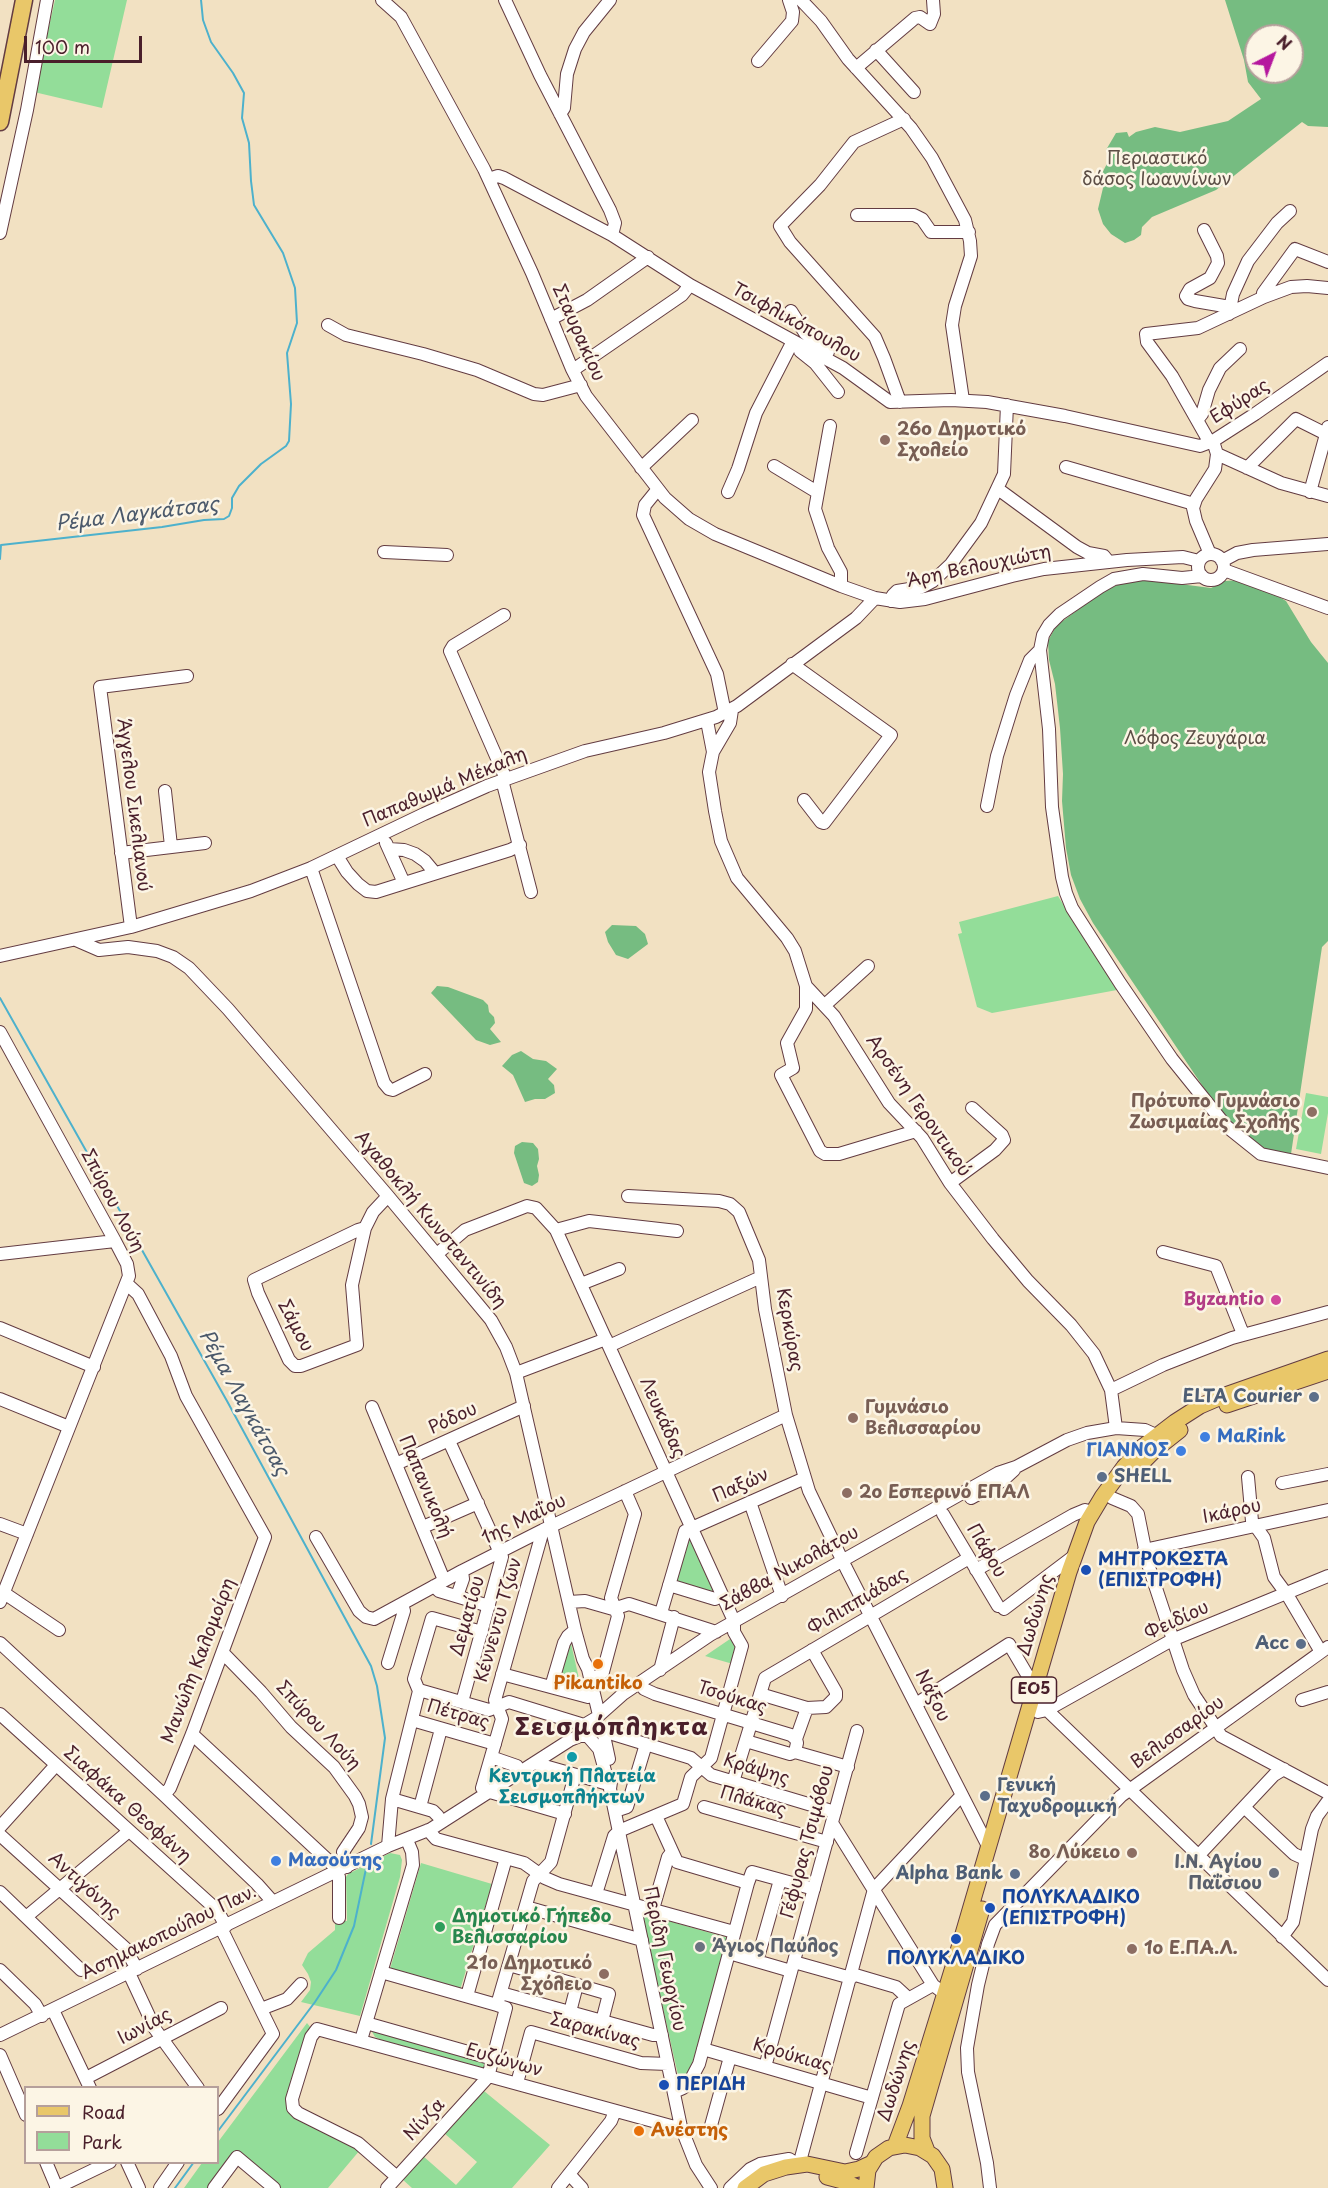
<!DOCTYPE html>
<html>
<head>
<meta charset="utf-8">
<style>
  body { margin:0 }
  #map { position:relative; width:1328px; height:2188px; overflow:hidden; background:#f2e1c2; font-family:"Playpen Sans",sans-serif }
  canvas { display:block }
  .legend { position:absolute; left:24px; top:2086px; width:195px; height:78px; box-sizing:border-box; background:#fcf5e5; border:2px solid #b59f9b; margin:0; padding:8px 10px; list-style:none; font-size:18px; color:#4a1f2b }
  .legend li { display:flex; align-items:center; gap:12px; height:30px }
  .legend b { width:30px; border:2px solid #b59f9b }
  .north { position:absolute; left:1244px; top:24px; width:60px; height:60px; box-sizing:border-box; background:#fcf5e5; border:2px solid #b59f9b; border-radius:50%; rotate:42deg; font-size:16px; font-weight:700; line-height:24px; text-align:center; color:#4a1f2b }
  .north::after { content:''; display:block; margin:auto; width:21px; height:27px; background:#b5179e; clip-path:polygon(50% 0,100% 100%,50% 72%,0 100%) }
  .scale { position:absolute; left:24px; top:36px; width:118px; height:27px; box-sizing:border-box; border:3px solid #4a1f2b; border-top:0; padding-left:8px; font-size:18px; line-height:21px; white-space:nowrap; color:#4a1f2b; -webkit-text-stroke:4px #fcf5e5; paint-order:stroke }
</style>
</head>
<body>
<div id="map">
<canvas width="1328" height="2188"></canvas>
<ul class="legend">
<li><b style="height:8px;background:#e9c769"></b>Road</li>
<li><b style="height:16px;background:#93dd99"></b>Park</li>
</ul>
<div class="north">N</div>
<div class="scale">100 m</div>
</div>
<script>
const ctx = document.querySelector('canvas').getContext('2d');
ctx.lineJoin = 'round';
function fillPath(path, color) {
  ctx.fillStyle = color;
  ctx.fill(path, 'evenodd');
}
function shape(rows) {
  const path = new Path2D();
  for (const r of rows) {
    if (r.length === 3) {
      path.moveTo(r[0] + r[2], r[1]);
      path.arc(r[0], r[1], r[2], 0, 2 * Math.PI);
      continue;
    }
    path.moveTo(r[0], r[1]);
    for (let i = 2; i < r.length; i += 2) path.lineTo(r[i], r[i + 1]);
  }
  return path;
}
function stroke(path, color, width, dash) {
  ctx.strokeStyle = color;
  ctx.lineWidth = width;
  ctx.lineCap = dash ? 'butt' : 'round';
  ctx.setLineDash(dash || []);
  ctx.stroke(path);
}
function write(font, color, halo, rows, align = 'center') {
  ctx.font = font + ' "Playpen Sans",sans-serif';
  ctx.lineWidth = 5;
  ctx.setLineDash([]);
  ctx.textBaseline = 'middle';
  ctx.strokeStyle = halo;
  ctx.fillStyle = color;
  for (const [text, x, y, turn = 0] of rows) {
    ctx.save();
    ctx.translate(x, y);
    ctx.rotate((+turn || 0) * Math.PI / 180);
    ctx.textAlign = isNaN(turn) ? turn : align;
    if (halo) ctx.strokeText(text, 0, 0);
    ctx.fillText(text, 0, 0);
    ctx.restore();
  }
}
fillPath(shape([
  [55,0,127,0,102,108,34,92],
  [1058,896,1117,990,992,1013,977,1007,958,934,962,933,959,922],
  [1306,1093,1328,1097,1328,1113,1321,1154,1296,1149],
  [690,1537,716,1592,712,1595,674,1584],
  [570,1639,582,1692,555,1682],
  [730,1639,737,1644,733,1664,705,1656],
  [390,1853,400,1855,402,1860,400,1877,360,2016,301,2002,310,1990,311,1982,308,1974,302,1965,308,1953,335,1930,335,1920,347,1921,346,1877,348,1874],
  [421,1863,492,1884,460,1990,390,1969],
  [648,1915,728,1938,690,2071,684,2079,678,2075,643,1920,644,1917],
  [307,2023,311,2028,288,2101,360,2150,328,2188,280,2188,236,2154,211,2188,184,2188,202,2163,218,2162,218,2142],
  [371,2030,487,2060,484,2072,397,2047,375,2037],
  [484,2091,550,2145,512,2188,412,2188,402,2179,423,2156,456,2185,477,2162,444,2133]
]), '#93dd99');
fillPath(shape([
  [1225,0,1328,0,1328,127,1308,126,1302,122,1216,190,1152,217,1142,227,1141,235,1134,240,1125,243,1111,234,1103,224,1098,209,1103,188,1100,177,1110,158,1106,150,1116,133,1127,132,1129,137,1136,132,1155,127,1180,132,1228,121,1261,99,1248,82,1244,60],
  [1256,36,1292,36,1292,72,1256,72],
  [1141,579,1211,588,1225,581,1239,580,1269,591,1286,601,1311,642,1328,663,1328,941,1322,947,1291,1154,1269,1150,1258,1145,1232,1124,1216,1106,1093,923,1080,899,1071,875,1066,848,1062,801,1063,774,1060,728,1055,684,1049,660,1048,641,1056,626,1099,594,1119,584],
  [612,925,636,926,645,934,648,944,628,959,616,955,608,942,605,932],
  [437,986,448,987,483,1000,488,1005,489,1012,494,1017,495,1023,490,1029,501,1042,490,1045,476,1040,431,993],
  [521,1051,533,1059,546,1061,557,1069,548,1079,554,1085,555,1093,545,1099,535,1099,525,1102,513,1075,502,1066,512,1055],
  [522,1142,533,1143,538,1149,539,1159,537,1166,539,1175,538,1182,532,1186,524,1183,514,1153,515,1146]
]), '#76bc81');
stroke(shape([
  [0,559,1,545,162,527,204,520,224,519,229,516,232,508,232,498,239,486,261,464,286,446,289,441,291,404,287,353,297,323,295,288,283,253,254,205,251,181,249,143,242,118,244,93,233,73,211,42,203,20,201,0],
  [0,998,227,1401,371,1666,377,1686,385,1738,371,1844],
  [218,2131,315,2002,336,1970,354,1926,367,1864],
  [175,2188,194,2162]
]), '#4db1cc', 2);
const minor = shape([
  [382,0,401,17,484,169,532,273,572,369,586,396,665,498,689,519,715,534,841,586,875,598,900,602,925,599,1012,576,1044,569,1127,560,1183,557,1199,561],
  [505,0,540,75,610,210,615,223,612,235],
  [801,0,821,21,848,59,911,128,932,158,965,220,970,241,971,256,955,306,952,325,963,400],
  [876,50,914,92],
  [758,61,792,21,793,12,789,0],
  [856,68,915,18,920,17,930,24,934,14,933,0],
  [560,114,564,108,567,74,575,49,584,32,610,0],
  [489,179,498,176,504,178,612,235,690,285,843,368,890,402,951,400,987,402,1065,416,1200,446,1213,441,1255,414,1328,363],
  [857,215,914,215,922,219,931,232,969,232],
  [1204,230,1217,256,1218,263,1210,278,1190,289,1186,296,1188,299,1195,301,1230,307],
  [0,233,27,110,47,0],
  [1264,297,1263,293,1295,249,1328,262],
  [791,311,805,333,828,352],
  [1229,314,1233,294,1248,261,1277,223,1290,211],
  [551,319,587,300,648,257],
  [328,325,346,335,423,354,477,370,534,394,543,395,581,385],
  [800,351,815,363,838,392],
  [573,370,682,295,690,285],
  [900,402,884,358,875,337,790,242,780,226,820,185,854,142,904,119],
  [1198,419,1202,414,1209,390,1220,368,1240,349],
  [830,426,815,509,828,548,841,572,841,586],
  [1210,443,1172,376,1147,342,1146,334,1198,328,1264,297,1291,287,1307,286,1328,288],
  [1217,454,1281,483,1328,496],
  [774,466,817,492],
  [1066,467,1194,504],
  [641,468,692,420],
  [1247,468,1296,419,1326,434],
  [658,489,645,505,643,515,717,674,725,713],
  [998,489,1077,547,1088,553,1104,556,1108,561],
  [728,492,738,469,756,413,793,341],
  [1310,492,1328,427],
  [384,552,447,555],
  [1211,567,13],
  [1210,554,1196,521,1193,508,1196,499,1215,469,1217,454,1213,441],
  [1222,561,1237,553,1253,550,1328,544],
  [1224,570,1328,608],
  [1202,576,1182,578,1143,574,1114,579,1100,587,1060,614,1049,625,1043,635,1040,650,1049,729,1052,807,1062,877,1066,893,1072,908,1120,983,1172,1059,1226,1126,1261,1154,1328,1168],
  [891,601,893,595,897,591,922,587,933,581,951,564,981,523,1004,474,1007,405],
  [504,615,453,646,450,651,506,779],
  [792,664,891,735,824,823,821,822,804,800],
  [707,721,713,752,709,772,715,811,721,841,737,878,787,938,795,951,806,986,834,1016,889,1103,922,1138,950,1183,993,1239,1028,1281,1071,1325,1094,1354,1111,1390,1116,1428],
  [713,752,730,723,732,710],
  [502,780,531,892],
  [165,791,171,846],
  [987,806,997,756,1016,695,1030,660,1040,650],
  [386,843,404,883],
  [389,849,404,850,415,854,425,861,435,873],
  [121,853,205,843],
  [337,856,347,872,358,884,367,891,376,892,510,850,520,845],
  [311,868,384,1083,389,1089,393,1090,425,1074],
  [131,927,100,687,187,676],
  [76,940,99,950,128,947,157,951,173,957,189,968,228,1009,388,1196,491,1320,506,1347,516,1373,575,1630,583,1659,588,1669,599,1715],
  [0,956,131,927,251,891,311,868,424,814,487,786,585,751,664,733,716,717,737,706,856,618,875,598],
  [806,986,806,1009,787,1043,793,1068,781,1075,820,1151,825,1154,839,1154,916,1131],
  [825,1005,868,966],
  [0,1032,115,1241,127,1264,129,1276,0,1602],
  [950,1183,995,1150,1004,1140,1002,1135,972,1108],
  [628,1196,719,1201,730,1204,739,1212,759,1260,765,1309,786,1415,809,1491,846,1568,989,1848],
  [365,1228,352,1285,357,1345,301,1366,295,1366,289,1360,258,1293,254,1280,358,1230,365,1228,373,1212,388,1196],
  [556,1230,589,1221,677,1231],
  [1163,1252,1216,1266,1243,1334],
  [0,1254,115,1241],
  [437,1254,465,1230,527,1206,536,1208,556,1230,734,1621,734,1632,742,1646,711,1758,691,1777,683,1804,619,1831,614,1836,596,1894],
  [127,1284,138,1294,171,1356,186,1396,265,1537,192,1734,170,1788,164,1795],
  [581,1284,619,1269],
  [0,1328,94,1367],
  [609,1346,761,1277],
  [516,1373,606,1339],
  [1111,1390,1163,1365,1232,1338,1328,1312],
  [0,1399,69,1427],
  [372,1407,444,1580],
  [449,1441,502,1557,462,1702],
  [396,1464,524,1406],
  [1248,1477,1252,1521,1264,1538,1274,1577,1288,1596,1321,1652],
  [1282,1483,1328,1474],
  [971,1498,1002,1481,1014,1470],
  [1112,1498,1131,1506,1138,1514,1148,1564,1183,1670,1194,1695,1216,1728,1221,1736,1328,1793],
  [750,1502,782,1596],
  [943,1514,998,1606],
  [0,1524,27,1534],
  [423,1527,478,1503],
  [316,1537,359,1611,366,1617,374,1619,462,1571,543,1530,786,1415],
  [1144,1550,1328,1510],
  [976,1570,1073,1515,1085,1510,1093,1512],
  [1328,1576,1172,1640,1047,1710,1328,1980],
  [669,1585,715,1599,722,1595],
  [434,1586,439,1591,489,1606],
  [4,1593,59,1630],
  [457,1596,463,1579,462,1571],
  [569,1602,585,1601,613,1609,629,1604,716,1632],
  [1004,1609,1074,1556],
  [661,1613,685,1531,805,1478],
  [0,1643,164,1795,257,1884,273,1902],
  [223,1653,261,1692,291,1727,334,1767,355,1796,359,1804,362,1817,359,1828,343,1852,347,1867],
  [388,1663,404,1611,402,1604],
  [660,1670,674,1617],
  [502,1674,588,1697],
  [591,1682,603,1672,618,1616,611,1598,635,1514,625,1491],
  [551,1687,564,1643,568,1636,575,1630],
  [644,1689,655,1694,791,1735,796,1739,797,1743,795,1752,790,1754,746,1741],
  [419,1690,489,1710,509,1702,584,1725],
  [760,1694,807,1708,826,1707,836,1697,836,1692,812,1650],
  [1302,1700,1328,1692],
  [916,1704,1009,1644,1035,1688],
  [1038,1712,1047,1710,1041,1703],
  [0,1714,217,1910,226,1926],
  [412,1720,495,1744],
  [603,1731,609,1759],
  [603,1731,691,1758,711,1775,835,1812],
  [192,1734,333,1865,339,1877,339,1918],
  [796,1739,807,1708],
  [795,1752,848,1767],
  [491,1757,517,1766],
  [534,1763,608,1784],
  [611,1782,610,1789,681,2127,696,2165,711,2188],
  [733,1782,765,1678,969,1558],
  [482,1788,502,1719,495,1700,543,1530],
  [610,1789,599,1749,585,1733,586,1724,596,1718,623,1694,710,1635,998,1473,1016,1467,1067,1440,1087,1433,1116,1428,1145,1430,1156,1435,1161,1439],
  [490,1792,565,1814],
  [392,1799,433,1811,438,1816],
  [420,1807,441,1729],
  [704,1807,827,1842],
  [1244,1807,1294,1854,1305,1859],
  [615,1811,627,1807,646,1744],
  [656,1816,677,1862,748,1883,752,1872,814,1889],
  [832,1823,933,1985],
  [0,1827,56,1765],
  [428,1830,436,1839,524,1863,545,1878,559,1884,734,1932],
  [0,1835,125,1948,137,1969],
  [388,1846,392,1799,419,1691,414,1679,432,1618,482,1632],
  [1198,1856,1274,1775,1284,1769],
  [0,1892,81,1970],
  [526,1907,642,1940],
  [653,1909,668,1857,672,1852],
  [26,1917,129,1831],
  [1282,1937,1293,1922,1312,1829,1317,1816,1328,1801],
  [729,1953,791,1971],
  [757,1961,780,1880],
  [794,1962,851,1978],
  [509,1965,609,1994,602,2021],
  [0,1970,35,2004,42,2016],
  [381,1972,497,2005],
  [129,1973,155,2029,198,2088],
  [852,1974,896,1987,908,1998],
  [501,1993,653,2035,662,2035],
  [467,1996,506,1858],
  [261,2009,287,1999,301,1984],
  [53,2010,90,2088],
  [570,2012,577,1985],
  [366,2023,493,2059],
  [0,2035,388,1846,431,1829,570,1740,580,1736,588,1736],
  [361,2040,413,1865,412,1852,407,1840],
  [703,2049,872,2098],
  [0,2055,26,2115],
  [765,2067,857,1731],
  [86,2078,221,2008],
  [517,2083,531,2032,641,2063,668,2064],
  [674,2092,683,2088,690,2081,699,2064,748,1883],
  [218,2109,273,2034,221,1928],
  [710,2129,730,2057],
  [856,2153,899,2004,933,1985,945,1994],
  [46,2162,57,2188],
  [127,2162,139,2188],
  [569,2174,582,2188],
  [397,2177,358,2143,298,2113,293,2108,292,2099,311,2037,317,2029,671,2126,681,2127],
  [56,2188,110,2162],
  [160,2188,178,2162],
  [214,2188,237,2157,274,2188],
  [387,2188,488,2077,506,2008,497,2005,533,1881,551,1862,575,1775],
  [558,2188,611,2121,615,2111],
  [730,2188,750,2169,760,2164,789,2159,799,2165,874,1889,962,1795],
  [990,2188,987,2163,968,2072,967,2048,978,1985,988,1944,995,1925,1121,1796,1328,1647]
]);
const major = shape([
  [1227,1405,1328,1371],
  [1135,1470,1156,1449,1180,1430],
  [895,2146,910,2106,958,1951,1069,1572,1087,1522,1102,1497,1124,1467,1141,1448,1175,1422,1200,1406,1228,1394,1328,1359],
  [927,2151,922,2138,922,2116,982,1909],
  [827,2177,846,2182,859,2188],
  [745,2188,764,2174,786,2167,807,2164,845,2172,859,2169,872,2163],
  [866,2188,868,2170,876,2157,889,2148,905,2145,920,2148,933,2156,942,2169,945,2188]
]);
const highway = shape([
  [0,122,24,0]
]);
stroke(minor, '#633c42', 14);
stroke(major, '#633c42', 17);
stroke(highway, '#633c42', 19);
stroke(minor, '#fff', 12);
stroke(major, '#e9c769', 15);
stroke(highway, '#e9c769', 16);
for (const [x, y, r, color] of [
  [885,440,6,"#8d6e63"],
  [1312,1112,6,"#8d6e63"],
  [1276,1300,6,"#d1479c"],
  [1314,1397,6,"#5c6f8a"],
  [853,1418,6,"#8d6e63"],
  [1205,1437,6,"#3f7fe0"],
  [1181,1451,6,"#3f7fe0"],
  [1102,1477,6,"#5c6f8a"],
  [847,1493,6,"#8d6e63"],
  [1086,1570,6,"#1a4fb4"],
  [1301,1644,6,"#5c6f8a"],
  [598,1664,6,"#e8710a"],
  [572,1757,6,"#0f9aa8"],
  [985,1796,6,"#5c6f8a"],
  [1132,1853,6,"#8d6e63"],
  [276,1861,6,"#3f7fe0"],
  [1274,1873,6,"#6b7280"],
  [1015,1874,6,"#5c6f8a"],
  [990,1908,6,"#1a4fb4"],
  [440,1927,6,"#2e9e5b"],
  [956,1939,6,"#1a4fb4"],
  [700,1947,6,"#6b7280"],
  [1132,1949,6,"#8d6e63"],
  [604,1974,6,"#8d6e63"],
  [664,2085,6,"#1a4fb4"],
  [639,2131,6,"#e8710a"]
]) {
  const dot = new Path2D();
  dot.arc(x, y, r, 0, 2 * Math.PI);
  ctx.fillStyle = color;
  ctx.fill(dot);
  stroke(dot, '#fcf5e5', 2);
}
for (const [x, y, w] of [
  [1034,1690,45]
]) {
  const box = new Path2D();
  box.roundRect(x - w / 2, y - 13, w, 26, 4.5);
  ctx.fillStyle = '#fcf5e5';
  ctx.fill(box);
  stroke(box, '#4a1f2b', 1.5);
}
write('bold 16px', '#4a1f2b', null, [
  ["ΕΟ5",1034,1690]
]);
write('18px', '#5c4e46', '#fcf5e5', [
  ["Περιαστικό",1157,159],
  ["δάσος Ιωαννίνων",1157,180],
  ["Λόφος Ζευγάρια",1195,739]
]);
write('18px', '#4a1f2b', '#fcf5e5', [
  ["Τσιφλικόπουλου",796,323,29],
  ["Σταυρακίου",578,333,66],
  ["Εφύρας",1240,402,-33],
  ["Άρη Βελουχιώτη",979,567,-12],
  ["Παπαθωμά Μέκαλη",445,788,-23],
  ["Άγγελου Σικελιανού",133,805,83],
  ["Αρσένη Γεροντικού",918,1106,55],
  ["Σπύρου Λούη",112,1201,62],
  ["Αγαθοκλή Κωνσταντινίδη",430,1220,50],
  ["Σάμου",295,1326,62],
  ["Κερκύρας",789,1330,80],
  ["Λευκάδας",662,1418,66],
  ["Ρόδου",453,1419,-25],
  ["Παξών",741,1486,-24],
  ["Παπανικολή",425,1487,67],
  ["Ικάρου",1232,1512,-12],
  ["1ης Μαΐου",524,1520,-26],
  ["Πάφου",986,1551,59],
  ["Σάββα Νικολάτου",790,1569,-29],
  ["Φιλιππιάδας",858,1602,-31],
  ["Δωδώνης",1036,1615,-73],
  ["Δεματίου",468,1616,-74],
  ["Κέννεντυ Τζων",499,1620,-74],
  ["Φειδίου",1177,1621,-25],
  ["Μανώλη Καλομοίρη",199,1661,-69],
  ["Νάξου",932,1696,63],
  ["Τσούκας",732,1698,17],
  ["Πέτρας",458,1715,16],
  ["Σπύρου Λούη",318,1726,47],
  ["Βελισσαρίου",1178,1733,-36],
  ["Κράψης",756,1770,17],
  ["Πλάκας",753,1802,16],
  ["Σιαφάκα Θεοφάνη",127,1805,42],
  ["Γέφυρας Τσιμόβου",808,1842,-75],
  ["Αντιγόνης",84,1886,42],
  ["Ασημακοπούλου Παν.",169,1933,-26],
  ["Περίδη Γεωργίου",664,1959,78],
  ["Ιωνίας",145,2027,-28],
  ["Σαρακίνας",595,2031,15],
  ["Κρούκιας",792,2056,16],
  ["Ευζώνων",504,2061,16],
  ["Δωδώνης",897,2081,-72],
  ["Νίνζα",425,2120,-47]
]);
write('bold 18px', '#785e54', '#fcf5e5', [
  ["26ο Δημοτικό",897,430],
  ["Σχολείο",897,451],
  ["Πρότυπο Γυμνάσιο",1300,1102,"right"],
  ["Ζωσιμαίας Σχολής",1300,1123,"right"],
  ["Γυμνάσιο",865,1408],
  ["Βελισσαρίου",865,1429],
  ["2ο Εσπερινό ΕΠΑΛ",859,1493],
  ["8ο Λύκειο",1120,1853,"right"],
  ["1ο Ε.ΠΑ.Λ.",1144,1949],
  ["21ο Δημοτικό",592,1964,"right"],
  ["Σχόλειο",592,1985,"right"]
], 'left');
write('bold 18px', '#b23c85', '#fcf5e5', [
  ["Byzantio",1264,1300]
], 'right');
write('bold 18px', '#4e5e75', '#fcf5e5', [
  ["ELTA Courier",1302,1397],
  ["SHELL",1114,1477,"left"],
  ["Acc",1289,1644],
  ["Γενική",997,1786,"left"],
  ["Ταχυδρομική",997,1807,"left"],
  ["Alpha Bank",1003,1874]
], 'right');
write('bold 18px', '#366cbe', '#fcf5e5', [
  ["MaRink",1217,1437],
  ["ΓΙΑΝΝΟΣ",1169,1451,"right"],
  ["Μασούτης",288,1861]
], 'left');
write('bold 18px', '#164399', '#fcf5e5', [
  ["ΜΗΤΡΟΚΩΣΤΑ",1098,1560],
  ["(ΕΠΙΣΤΡΟΦΗ)",1098,1581],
  ["ΠΟΛΥΚΛΑΔΙΚΟ",1002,1898],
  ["(ΕΠΙΣΤΡΟΦΗ)",1002,1919],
  ["ΠΟΛΥΚΛΑΔΙΚΟ",956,1959,"center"],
  ["ΠΕΡΙΔΗ",676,2085]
], 'left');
write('bold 18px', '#c56008', '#fcf5e5', [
  ["Pikantiko",598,1684],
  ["Ανέστης",651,2131,"left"]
]);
write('bold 18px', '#0d838f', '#fcf5e5', [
  ["Κεντρική Πλατεία",572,1777],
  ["Σεισμοπλήκτων",572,1798]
]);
write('bold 18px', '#5b616d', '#fcf5e5', [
  ["Ι.Ν. Αγίου",1262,1863],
  ["Παΐσιου",1262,1884],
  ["Άγιος Παύλος",712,1947,"left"]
], 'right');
write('bold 18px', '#27864d', '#fcf5e5', [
  ["Δημοτικό Γήπεδο",452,1917],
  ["Βελισσαρίου",452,1938]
], 'left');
write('italic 20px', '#4b596b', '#fcf5e5', [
  ["Ρέμα Λαγκάτσας",137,515,-7],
  ["Ρέμα Λαγκάτσας",243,1403,61]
]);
ctx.letterSpacing = '1.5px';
write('bold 24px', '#4a1f2b', '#fcf5e5', [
  ["Σεισμόπληκτα",612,1728]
]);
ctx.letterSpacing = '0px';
</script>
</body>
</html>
